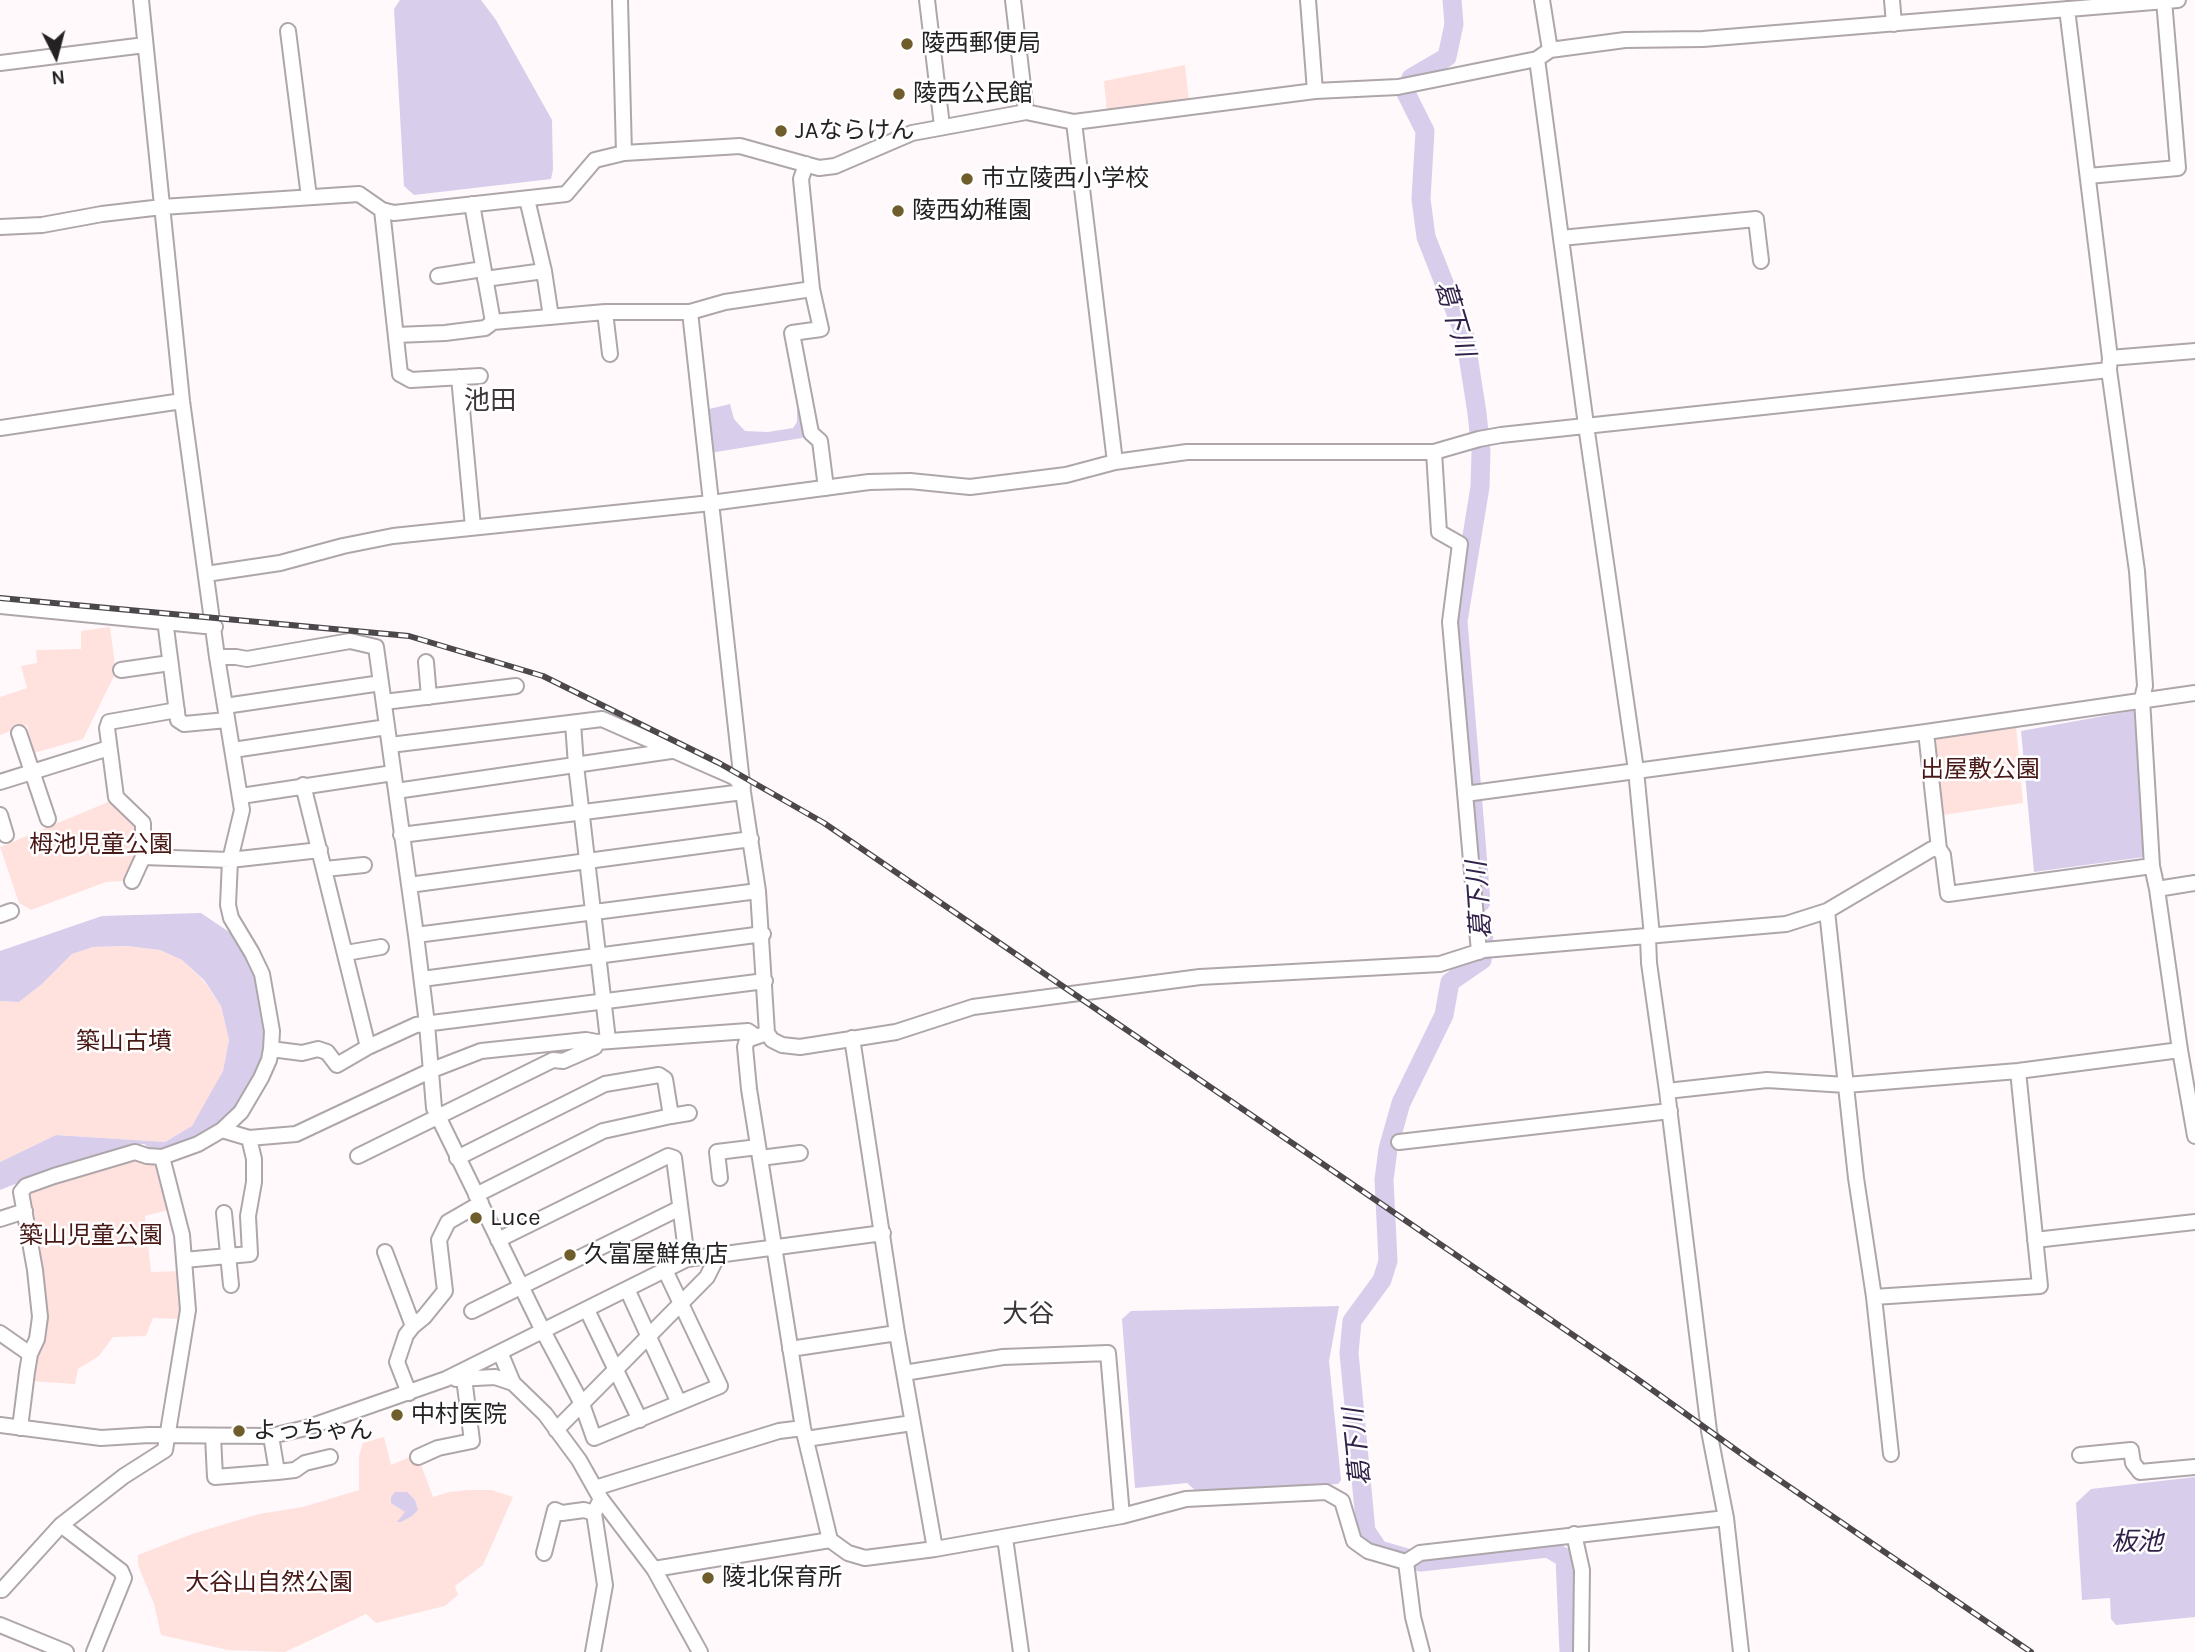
<!DOCTYPE html>
<html>
<head>
<meta charset="utf-8">
<style>
  body { margin:0 }
  #map { position:relative; width:2195px; height:1652px; overflow:hidden; background:#fff9fc; font-family:Karla,sans-serif }
  canvas { display:block }
  .north { position:absolute; left:21px; top:21px; width:70px; height:70px; -webkit-text-stroke:5px #fff; paint-order:stroke; rotate:174deg; font-size:19px; font-weight:700; line-height:28px; text-align:center; color:#252224 }
  .north::after { content:''; display:block; margin:auto; width:24px; height:32px; background:#252224; clip-path:polygon(50% 0,100% 100%,50% 72%,0 100%) }
</style>
</head>
<body>
<div id="map">
<canvas width="2195" height="1652"></canvas>
<div class="north">N</div>
</div>
<script>
const ctx = document.querySelector('canvas').getContext('2d');
ctx.lineJoin = 'round';
function fillPath(path, color) {
  ctx.fillStyle = color;
  ctx.fill(path, 'evenodd');
}
function shape(rows) {
  const path = new Path2D();
  for (const r of rows) {
    path.moveTo(r[0], r[1]);
    for (let i = 2; i < r.length; i += 2) path.lineTo(r[i], r[i + 1]);
  }
  return path;
}
function stroke(path, color, width, dash) {
  ctx.strokeStyle = color;
  ctx.lineWidth = width;
  ctx.lineCap = dash ? 'butt' : 'round';
  ctx.setLineDash(dash || []);
  ctx.stroke(path);
}
function write(font, color, halo, rows, align = 'center') {
  ctx.font = font + ' Karla,"Noto Sans JP",sans-serif';
  ctx.lineWidth = 5;
  ctx.setLineDash([]);
  ctx.textBaseline = 'middle';
  ctx.strokeStyle = halo;
  ctx.fillStyle = color;
  for (const [text, x, y, turn = 0] of rows) {
    ctx.save();
    ctx.translate(x, y);
    ctx.rotate((+turn || 0) * Math.PI / 180);
    ctx.textAlign = isNaN(turn) ? turn : align;
    if (halo) ctx.strokeText(text, 0, 0);
    ctx.fillText(text, 0, 0);
    ctx.restore();
  }
}
fillPath(shape([
  [1185,65,1189,101,1107,114,1104,81],
  [110,627,116,672,83,739,34,753,27,725,0,735,0,697,27,688,21,666,37,663,36,650,81,649,81,631],
  [2016,725,2023,803,1943,815,1935,738],
  [113,800,139,822,136,862,124,881,106,882,31,910,19,903,0,847],
  [127,946,160,950,182,960,203,980,221,1006,229,1040,223,1071,210,1097,192,1126,165,1142,56,1135,0,1162,0,1001,19,1002,42,984,72,954,93,947],
  [132,1155,158,1162,172,1209,145,1216,151,1272,181,1271,182,1298,180,1319,153,1318,146,1336,113,1337,99,1356,78,1369,75,1384,29,1381,33,1356,42,1340,26,1190],
  [384,1437,391,1465,417,1454,433,1497,449,1492,468,1490,491,1490,513,1497,483,1565,455,1586,458,1595,445,1606,376,1623,366,1614,285,1652,228,1650,161,1635,154,1604,138,1565,138,1555,192,1534,259,1514,303,1507,359,1490,359,1456,363,1443]
]), '#ffe2de');
fillPath(shape([
  [400,0,481,0,496,20,552,120,553,169,551,179,414,195,404,186,394,9],
  [730,404,734,419,745,431,768,432,793,428,797,422,797,409,800,408,805,433,802,438,710,453,705,410],
  [2142,709,2144,857,2034,872,2021,731],
  [201,913,232,934,240,943,254,968,269,1048,239,1110,205,1138,166,1149,151,1149,144,1144,128,1146,71,1162,0,1190,0,1162,56,1135,165,1142,192,1126,223,1071,229,1040,221,1006,204,980,182,960,160,950,127,946,93,947,72,954,42,984,19,1002,0,1001,0,951,102,916],
  [1339,1306,1329,1361,1341,1480,1338,1484,1197,1492,1187,1483,1135,1488,1122,1319,1131,1311],
  [2195,1477,2195,1617,2116,1625,2111,1619,2110,1598,2082,1600,2076,1503,2091,1489],
  [395,1492,407,1492,415,1500,418,1510,412,1516,401,1522,397,1522,405,1512,391,1503,391,1497]
]), '#d8ceec');
stroke(shape([
  [1452,0,1454,24,1447,57,1411,78,1406,93,1425,131,1421,199,1426,237,1465,336,1477,413,1481,452,1480,487,1458,621,1481,902],
  [1484,932,1482,960,1450,982,1444,1015,1401,1103,1388,1149,1384,1180,1388,1261,1382,1280,1352,1321,1349,1353,1366,1531,1379,1550,1421,1562,1548,1548,1565,1558,1569,1652]
]), '#d8ceec', 19);
const minor = shape([
  [620,0,624,153],
  [927,0,942,126],
  [1013,0,1026,112],
  [1308,0,1315,91],
  [1542,0,1550,50],
  [1892,0,1894,24],
  [2067,9,2110,358],
  [288,31,309,197],
  [1537,59,1586,425,1636,770,1652,936],
  [0,63,145,45],
  [1074,122,1115,462],
  [2088,176,2178,168,2164,0],
  [527,199,544,271,551,317],
  [472,204,493,322],
  [382,210,400,374,411,380,480,376],
  [0,227,42,225,102,214,162,207,359,194,382,210,394,213,566,194,595,160,624,153,740,146,819,168,835,166,912,133,1026,112,1074,122,1315,91,1398,87,1537,59,1550,50,1625,40,1703,39,2178,0],
  [1561,238,1756,219,1761,261],
  [438,276,483,269],
  [485,279,544,271],
  [812,289,821,329,792,333,811,433,820,441,826,488],
  [605,312,610,354],
  [690,312,743,792,758,891,767,1033,772,1040,782,1045,800,1047,896,1032,973,1007,1200,977,1440,964,1484,950,1786,924,1827,911,1932,849,1939,849,1943,855,1948,894,2152,866,2157,889,2195,883],
  [396,335,445,333,485,328,493,322,605,312,690,312,725,302,812,289,801,179,806,164],
  [2109,370,2137,571,2145,686,2142,699,2152,866],
  [459,377,473,527],
  [0,428,182,401],
  [1434,452,1439,532,1460,544,1450,622,1479,952],
  [206,574,280,563,343,546,393,536,711,503,869,482,910,481,970,487,1066,475,1115,462,1187,452,1434,452,1479,439,1501,435,2109,370,2110,358,2195,351],
  [0,606,215,627],
  [165,620,178,720,184,724,227,720],
  [217,657,236,657,247,659,350,641,376,647,416,935,427,1024,434,1108,543,1331,582,1404,594,1438,720,1386,665,1270],
  [426,662,429,697],
  [121,670,170,663],
  [384,702,516,686],
  [225,706,381,683],
  [573,723,576,765,608,1040],
  [1926,732,2195,693],
  [19,733,48,819],
  [390,745,602,719,734,777,743,786],
  [233,750,387,727],
  [0,782,109,748],
  [303,785,368,1047,416,1025,765,981],
  [396,791,671,751],
  [1465,794,1926,732,1939,849],
  [241,796,393,773],
  [0,815,6,835],
  [401,835,743,792],
  [143,857,230,860,320,850],
  [325,869,364,865],
  [132,881,143,857,143,823,116,797,107,728,109,722,177,710],
  [409,885,751,839],
  [2157,889,2180,1050],
  [1827,911,1856,1178,1874,1297,1891,1454],
  [0,915,11,911],
  [416,935,758,891],
  [1648,937,1649,963,1667,1091,1709,1431,1726,1518,1741,1652],
  [346,953,381,947],
  [422,979,763,934],
  [767,1033,747,1040,745,1047,749,1089,803,1428,830,1540,848,1553,865,1558,935,1549,1122,1516,1186,1499,1326,1492,1342,1501,1354,1541,1368,1551,1406,1562,1420,1553,1726,1518],
  [852,1038,897,1333,935,1549],
  [271,1049,302,1053,318,1049,327,1052,337,1065,368,1047],
  [1667,1091,1767,1080,1846,1085,2018,1071,2180,1050,2195,1136],
  [671,1116,689,1113],
  [222,1130,249,1138,296,1134,432,1070,481,1051,586,1040,597,1042,748,1031,755,1036],
  [1399,1142,1670,1111],
  [358,1156,553,1060,563,1061,595,1047,597,1042],
  [457,1158,605,1084,659,1075,665,1079,671,1116,603,1131,476,1195],
  [760,1158,800,1153],
  [720,1178,717,1152,758,1147],
  [224,1213,231,1285],
  [0,1219,25,1211],
  [498,1240,668,1156,674,1158,687,1259],
  [2035,1240,2195,1222],
  [385,1252,413,1326],
  [184,1260,250,1254,248,1216,254,1182,254,1159,249,1138],
  [627,1289,679,1403],
  [1874,1297,2040,1286,2018,1071],
  [587,1310,640,1420],
  [472,1311,680,1208],
  [0,1333,30,1354],
  [790,1349,897,1333],
  [500,1352,513,1383,545,1414,579,1460,601,1499,654,1569,700,1652],
  [904,1373,1003,1357,1108,1353,1122,1516],
  [456,1379,495,1377,513,1383],
  [409,1393,397,1362,406,1335,413,1326,424,1317,445,1291,439,1240,448,1222,481,1203],
  [0,1425,101,1438,149,1435,271,1436,306,1428,446,1379,687,1259,883,1233],
  [20,1428,27,1372,30,1354,37,1339,40,1317,35,1270,21,1192,26,1186,54,1176,135,1152,147,1156,162,1157,198,1144,222,1130,241,1112,261,1078,269,1060,271,1049,272,1031,262,974,252,953,231,918,228,905,230,860,242,810,217,657,182,401,141,0],
  [556,1430,707,1277,718,1255],
  [213,1436,215,1477,277,1472],
  [271,1436,277,1472,295,1470,305,1463,330,1457],
  [806,1439,912,1423],
  [2080,1455,2131,1450,2133,1463,2140,1472,2195,1467],
  [418,1457,438,1448,472,1441,464,1378],
  [595,1488,779,1431,803,1428],
  [61,1525,121,1571,124,1578,94,1652],
  [1574,1534,1582,1570,1581,1652],
  [1003,1537,1006,1545,1021,1652],
  [544,1553,555,1510,562,1513,584,1510,594,1513],
  [1406,1562,1413,1617,1422,1652],
  [654,1569,830,1540],
  [2,1590,61,1525,124,1476,165,1450,188,1310,182,1235,162,1157],
  [0,1625,66,1652],
  [593,1652,605,1585,594,1513,601,1499]
]);
stroke(minor, '#aea6aa', 18);
stroke(minor, '#fff', 14);
const rail = shape([
  [0,598,409,636,543,676,719,763,824,823,1633,1376,1750,1460,2031,1652]
]);
stroke(rail, '#4b474a', 6);
stroke(rail, '#fff', 3.5, [10]);
for (const [x, y, r, color] of [
  [907,44,7,"#6f5d2b"],
  [899,94,7,"#6f5d2b"],
  [781,131,7,"#6f5d2b"],
  [967,179,7,"#6f5d2b"],
  [898,211,7,"#6f5d2b"],
  [476,1218,7,"#6f5d2b"],
  [570,1255,7,"#6f5d2b"],
  [397,1415,7,"#6f5d2b"],
  [239,1431,7,"#6f5d2b"],
  [708,1578,7,"#6f5d2b"]
]) {
  const dot = new Path2D();
  dot.arc(x, y, r, 0, 2 * Math.PI);
  ctx.fillStyle = color;
  ctx.fill(dot);
  stroke(dot, '#fff', 2.5);
}
write('24px', '#252224', '#fff', [
  ["陵西郵便局",921,44],
  ["陵西公民館",913,94],
  ["JAならけん",795,131],
  ["市立陵西小学校",981,179],
  ["陵西幼稚園",912,211],
  ["Luce",490,1218],
  ["久富屋鮮魚店",584,1255],
  ["中村医院",411,1415],
  ["よっちゃん",253,1431],
  ["陵北保育所",722,1578]
], 'left');
write('24px', '#481917', '#fff', [
  ["出屋敷公園",1980,770],
  ["栂池児童公園",101,845],
  ["築山古墳",124,1042],
  ["築山児童公園",91,1236],
  ["大谷山自然公園",269,1583]
]);
write('italic 26px', '#322149', '#fff', [
  ["葛下川",1454,319,73],
  ["葛下川",1480,900,-94],
  ["葛下川",1358,1447,-96],
  ["板池",2137,1543]
]);
write('26px', '#3c3639', '#fff', [
  ["池田",490,402],
  ["大谷",1028,1315]
]);
</script>
</body>
</html>
